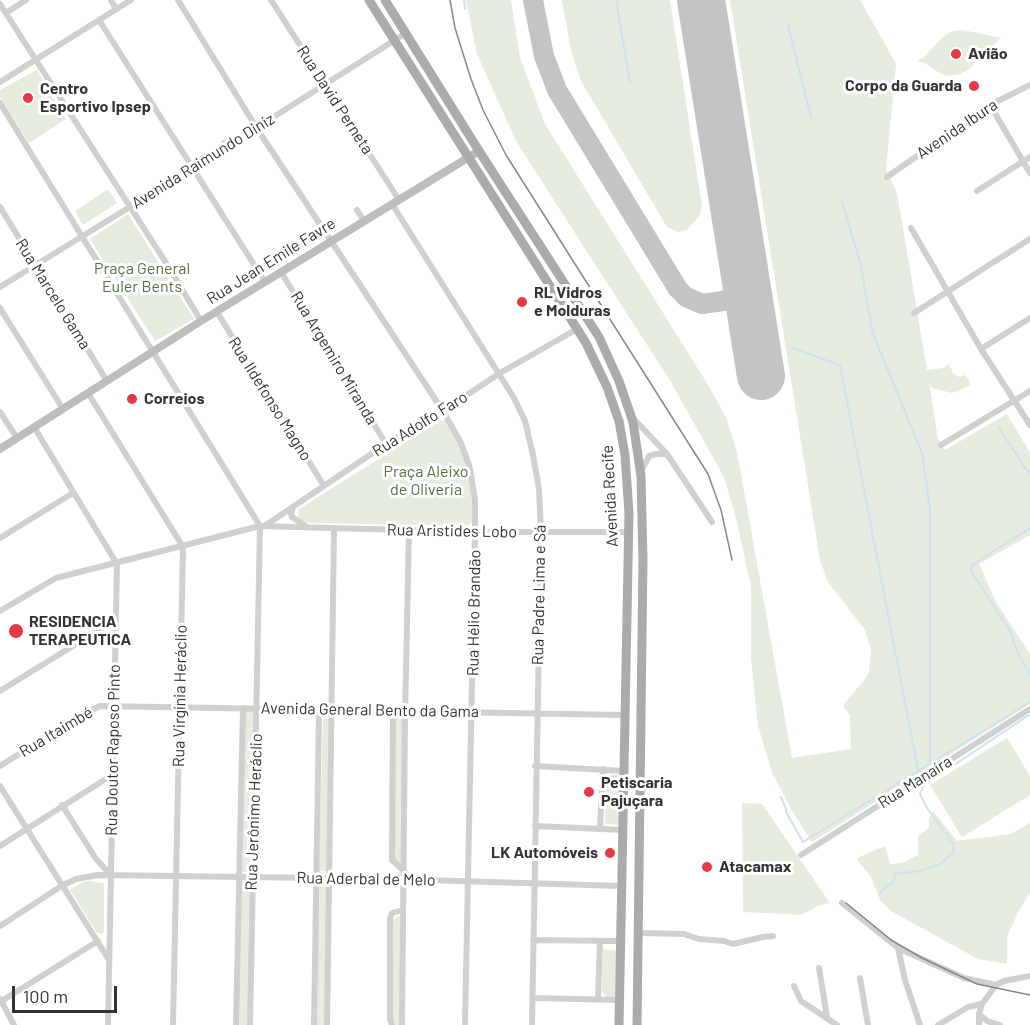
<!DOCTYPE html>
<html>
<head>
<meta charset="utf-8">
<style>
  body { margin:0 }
  #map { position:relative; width:1030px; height:1025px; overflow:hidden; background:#fff; font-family:Barlow,sans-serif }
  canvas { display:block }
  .scale { position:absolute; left:12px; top:986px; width:105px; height:27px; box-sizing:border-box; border:3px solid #333; border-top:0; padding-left:8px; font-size:18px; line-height:21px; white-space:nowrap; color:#333; -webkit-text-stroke:4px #fff; paint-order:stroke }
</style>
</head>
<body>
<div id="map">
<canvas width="1030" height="1025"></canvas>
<div class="scale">100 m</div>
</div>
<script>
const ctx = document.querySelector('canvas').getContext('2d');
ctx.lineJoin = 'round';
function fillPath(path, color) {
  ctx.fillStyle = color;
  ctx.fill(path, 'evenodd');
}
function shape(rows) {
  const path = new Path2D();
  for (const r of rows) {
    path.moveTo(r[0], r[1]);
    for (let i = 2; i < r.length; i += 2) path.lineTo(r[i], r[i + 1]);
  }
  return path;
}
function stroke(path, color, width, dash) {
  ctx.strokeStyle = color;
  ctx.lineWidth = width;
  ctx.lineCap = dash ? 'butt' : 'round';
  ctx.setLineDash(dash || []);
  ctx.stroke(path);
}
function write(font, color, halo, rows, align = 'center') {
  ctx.font = font + ' Barlow,sans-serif';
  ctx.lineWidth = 6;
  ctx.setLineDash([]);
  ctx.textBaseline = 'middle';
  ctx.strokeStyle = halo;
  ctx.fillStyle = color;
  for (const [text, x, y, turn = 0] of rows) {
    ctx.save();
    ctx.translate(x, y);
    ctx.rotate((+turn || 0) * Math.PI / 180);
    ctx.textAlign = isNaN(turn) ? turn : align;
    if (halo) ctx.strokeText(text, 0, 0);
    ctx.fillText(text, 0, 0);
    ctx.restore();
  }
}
fillPath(shape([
  [466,0,511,0,520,58,545,124,705,380,726,417,737,452,792,758,851,749,850,715,844,708,844,704,865,679,869,672,871,651,865,630,828,582,820,560,730,0,860,0,896,64,886,170,897,193,927,370,943,368,949,364,953,373,959,377,965,375,969,380,970,386,952,393,932,388,929,383,938,439,945,450,1007,414,1030,453,1030,535,979,564,996,602,1030,654,1030,704,812,842,791,809,772,772,758,726,751,657,751,587,737,522,724,477,671,382,517,143,477,54],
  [562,0,670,0,702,206,700,215,687,230,678,232,667,227,581,81,571,51],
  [963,30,1001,38,969,69,961,74,948,76,941,74,925,63,916,61,924,57,944,36,953,31],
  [37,70,66,119,29,143,0,97,0,90],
  [108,189,117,203,83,225,75,211],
  [128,214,194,319,155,341,90,239],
  [441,420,446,421,460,443,468,467,472,495,473,520,471,523,466,526,310,523,298,520,299,509],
  [244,710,254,710,251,872,243,872],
  [394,714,404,714,404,871,393,859],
  [323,719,328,719,327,871,319,871],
  [1007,738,1030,776,1030,795,962,837,930,785],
  [606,774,621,775,620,825,605,824],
  [742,803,762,804,830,903,820,905,801,915,743,912],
  [933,811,957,841,1011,834,1030,823,1030,893,1018,912,1007,936,1007,964,978,959,891,911,880,900,871,877,859,862,857,858,885,846,890,864,902,863,918,855,918,836,929,828,929,819],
  [88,881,104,883,104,932,101,934,97,933,70,890,81,883],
  [247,881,252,882,249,1025,238,1025,242,882],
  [321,886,326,887,326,1025,317,1025,318,888],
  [398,916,401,917,402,1025,395,1025,392,1020,393,920],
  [603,949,618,951,617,993,615,996,610,997,606,997,602,991]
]), '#e6ecdf');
stroke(shape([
  [464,0,465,9],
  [616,0,630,82],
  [788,25,811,118],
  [842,201,860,262,873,334,922,453,930,510,930,765],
  [792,348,840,365,918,770],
  [999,428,1030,475],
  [1030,528,972,565,971,571,1012,634,1015,647,1030,675],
  [781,797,786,809,786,812,803,842,1030,702],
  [880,894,886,885,889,886,894,881,895,874,920,871,939,865,953,853,953,843,927,808,920,794,924,785,1029,715]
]), '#cfe2ee', 2);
stroke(shape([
  [533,0,544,56,557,90,678,289,686,297,702,304,723,301,730,298,740,285,743,260]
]), '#c4c4c4', 20);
stroke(shape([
  [701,0,761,376]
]), '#c4c4c4', 48);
stroke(shape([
  [111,0,116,9],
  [178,0,256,127,443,411,461,443,470,468,475,500,475,532,465,1025],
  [271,0,399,200],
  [0,4,168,266,201,321],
  [6,13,26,0],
  [99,20,265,282],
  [0,82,131,0],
  [0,103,260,526],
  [990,105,1030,173],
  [224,143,229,151],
  [887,177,990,105,1030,85],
  [977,191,1030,157],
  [392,204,514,398,525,421,533,455,539,489,541,532,532,1025],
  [0,207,107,381],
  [357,210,364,221],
  [911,228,981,349,1030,425],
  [281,272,386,444],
  [0,287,193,168,406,33],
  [0,308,63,409],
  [217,312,324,486],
  [914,313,1030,239],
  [981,349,1030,318],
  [88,393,183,547,173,1025],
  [0,412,17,438],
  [633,418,667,454,712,522],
  [34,427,117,564,108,1025],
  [941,445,1030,391],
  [641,471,649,456,656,454,667,454],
  [293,507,291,514,292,517,307,527],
  [266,525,386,444,443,411,500,373,577,329],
  [0,538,73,493],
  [0,611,56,578,260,526,475,532,629,532],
  [0,691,115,620],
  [393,712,392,860,405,872],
  [0,766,78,717,100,706,625,715],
  [535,766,624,771],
  [0,786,109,960],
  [62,805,96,859,110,874],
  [535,826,623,830],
  [600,829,603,769],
  [0,846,112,775],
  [801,855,1030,709],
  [842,903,898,948,964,978,996,985],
  [0,926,63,885,76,879,98,875,392,879,621,886],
  [639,933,684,934,699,939,724,941,733,944,763,937,773,936],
  [533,940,620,941],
  [898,948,905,980,920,1025],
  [819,968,827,1017],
  [860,978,868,1025],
  [794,986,801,1001,837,1025],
  [533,998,619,1000],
  [0,999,14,1025],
  [598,999,600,941],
  [0,1002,98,941],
  [979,1014,987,1021,1000,1025],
  [236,1025,243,708],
  [250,1025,260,526],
  [314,1025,319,710],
  [327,1025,334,529],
  [392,1025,390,1019,390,918,392,913,402,910],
  [402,1025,405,715,409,531],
  [938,1025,968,1007,982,1004],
  [979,1025,979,1014,982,1004,996,985,1004,981,1030,976]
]), '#d0d0d0', 6);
stroke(shape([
  [0,449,201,321,479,151]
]), '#bdbdbd', 8);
stroke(shape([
  [369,0,586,343,607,387,619,421,625,455,629,513,619,1025],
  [385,0,479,151,599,337,619,381,633,422,641,476,643,560,637,1025]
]), '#ababab', 9);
stroke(shape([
  [450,0,455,28,471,79,483,110,506,155,708,474,721,510,732,560],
  [846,903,891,940,922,958,977,984,1030,995]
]), '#888', 1.5);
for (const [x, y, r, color] of [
  [956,54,6,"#e63946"],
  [974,86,6,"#e63946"],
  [28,98,6,"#e63946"],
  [522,302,6,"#e63946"],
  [132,399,6,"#e63946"],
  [16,631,8,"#e63946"],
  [589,792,6,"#e63946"],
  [610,853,6,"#e63946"],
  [707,867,6,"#e63946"]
]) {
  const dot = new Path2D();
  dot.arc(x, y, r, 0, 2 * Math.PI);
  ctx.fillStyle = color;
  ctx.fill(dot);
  stroke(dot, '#fff', 2);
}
write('bold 16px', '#333', '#fff', [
  ["Avião",968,54],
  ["Corpo da Guarda",962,86,"right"],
  ["Centro",40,89],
  ["Esportivo Ipsep",40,107],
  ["RL Vidros",534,293],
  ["e Molduras",534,311],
  ["Correios",144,399],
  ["RESIDENCIA",29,622],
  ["TERAPEUTICA",29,640],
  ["Petiscaria",601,783],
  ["Pajuçara",601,801],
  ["LK Automóveis",598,853,"right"],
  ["Atacamax",719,867]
], 'left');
write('16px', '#333', '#fff', [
  ["Rua David Perneta",335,100,57],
  ["Avenida Ibura",957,129,-34],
  ["Avenida Raimundo Diniz",203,161,-32],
  ["Rua Jean Emile Favre",271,261,-32],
  ["Rua Marcelo Gama",53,294,58],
  ["Rua Argemiro Miranda",334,358,59],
  ["Rua Ildefonso Magno",270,399,58],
  ["Rua Adolfo Faro",420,424,-32],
  ["Avenida Recife",610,496,-93],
  ["Rua Aristides Lobo",452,531,1],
  ["Rua Padre Lima e Sá",539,595,-89],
  ["Rua Hélio Brandão",474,613,-89],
  ["Rua Virgínia Heráclio",180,696,-89],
  ["Avenida General Bento da Gama",370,710,1],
  ["Rua Itaimbé",56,732,-31],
  ["Rua Doutor Raposo Pinto",113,750,-89],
  ["Rua Manaíra",915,782,-32],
  ["Rua Jerônimo Heráclio",254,812,-88],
  ["Rua Aderbal de Melo",366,879,1]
]);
write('16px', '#56703f', '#fff', [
  ["Praça General",142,269],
  ["Euler Bents",142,287],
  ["Praça Aleixo",426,472],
  ["de Oliveria",426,490]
]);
</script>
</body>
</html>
